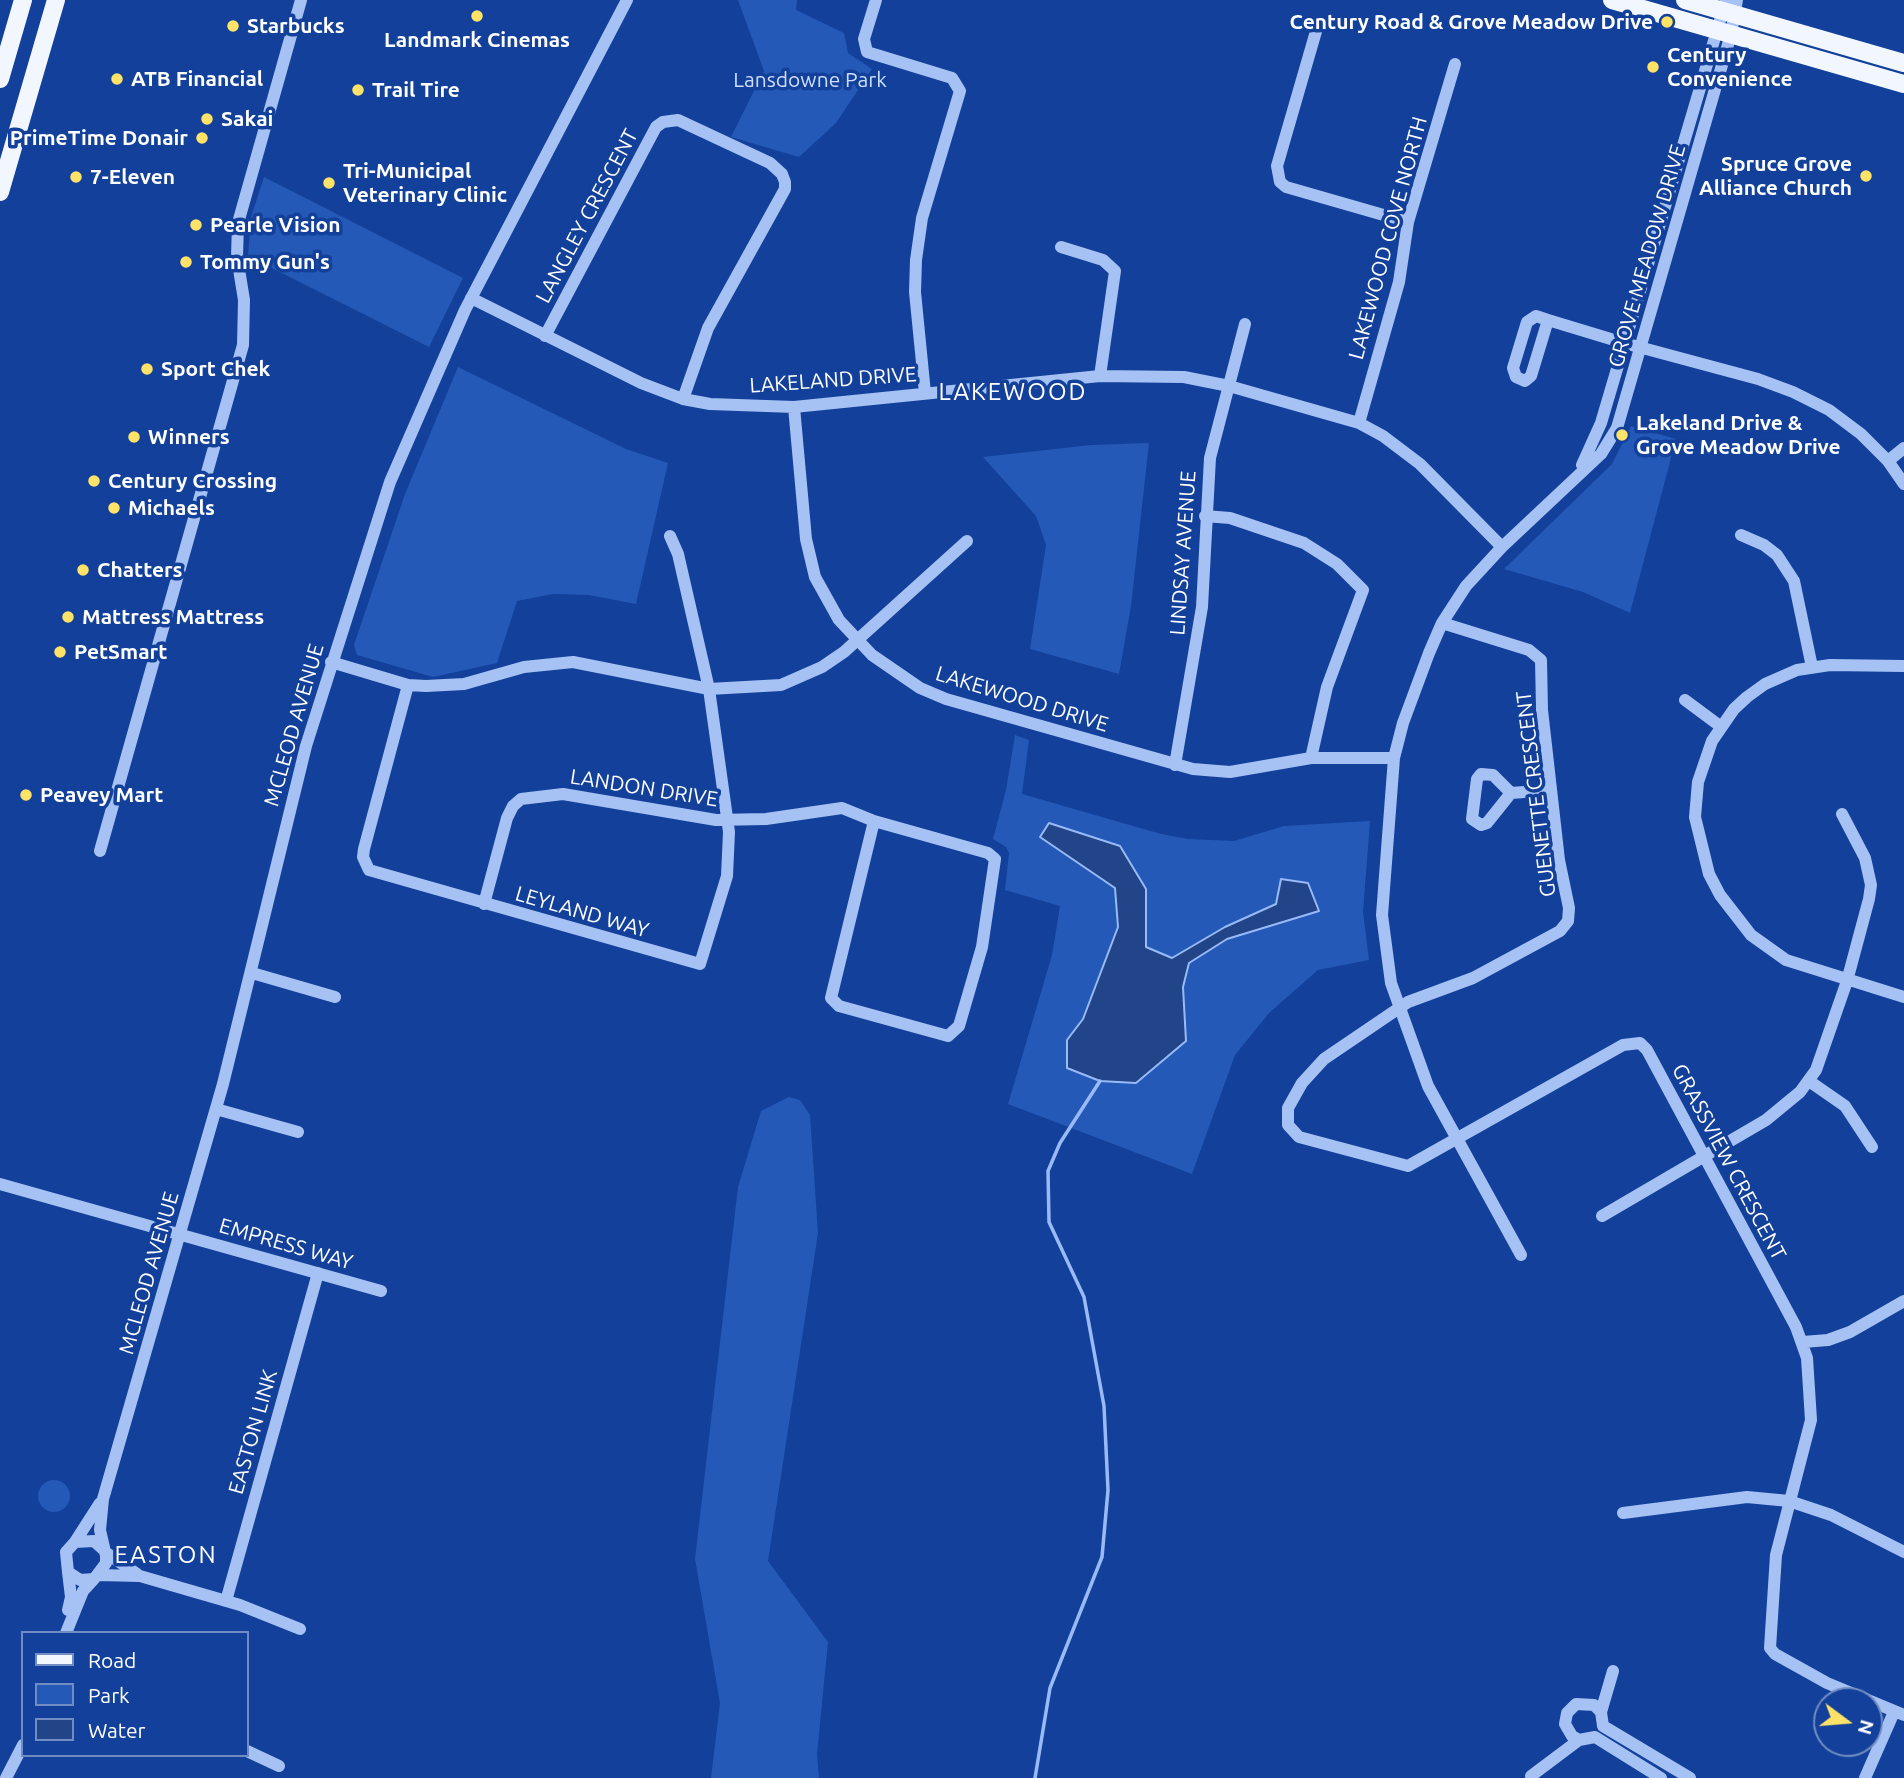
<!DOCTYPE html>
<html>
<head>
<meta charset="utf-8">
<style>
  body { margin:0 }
  #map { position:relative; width:1904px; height:1778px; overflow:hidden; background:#12409a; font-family:Ubuntu,sans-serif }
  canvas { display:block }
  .legend { position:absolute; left:21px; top:1631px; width:228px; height:126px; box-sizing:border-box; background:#12409a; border:2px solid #718cc2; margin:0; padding:9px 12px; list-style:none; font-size:21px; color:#fff }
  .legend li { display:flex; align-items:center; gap:14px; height:35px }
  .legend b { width:35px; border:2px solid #718cc2 }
  .north { position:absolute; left:1813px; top:1687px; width:70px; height:70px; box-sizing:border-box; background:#12409a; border:2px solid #718cc2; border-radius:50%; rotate:106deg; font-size:19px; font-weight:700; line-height:28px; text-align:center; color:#fff }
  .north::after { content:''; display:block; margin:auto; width:24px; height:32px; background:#ffe368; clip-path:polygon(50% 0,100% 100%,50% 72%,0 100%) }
</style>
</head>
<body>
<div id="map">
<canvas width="1904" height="1778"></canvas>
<ul class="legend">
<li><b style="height:9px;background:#f2f6ff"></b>Road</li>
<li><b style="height:19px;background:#2559b8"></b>Park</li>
<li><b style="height:19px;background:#248"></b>Water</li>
</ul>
<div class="north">N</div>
</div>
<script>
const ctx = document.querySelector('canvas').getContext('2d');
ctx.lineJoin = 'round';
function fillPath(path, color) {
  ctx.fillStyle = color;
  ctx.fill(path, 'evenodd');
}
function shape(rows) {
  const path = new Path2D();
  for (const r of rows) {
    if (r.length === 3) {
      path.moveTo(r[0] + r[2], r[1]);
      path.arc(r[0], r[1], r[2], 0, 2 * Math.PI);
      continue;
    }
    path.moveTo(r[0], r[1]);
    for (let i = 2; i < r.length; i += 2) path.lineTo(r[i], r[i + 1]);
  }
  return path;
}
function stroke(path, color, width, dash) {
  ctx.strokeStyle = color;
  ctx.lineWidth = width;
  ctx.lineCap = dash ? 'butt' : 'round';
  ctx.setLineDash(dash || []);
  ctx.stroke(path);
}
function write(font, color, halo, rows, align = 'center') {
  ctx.font = font + ' Ubuntu,sans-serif';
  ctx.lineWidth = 7;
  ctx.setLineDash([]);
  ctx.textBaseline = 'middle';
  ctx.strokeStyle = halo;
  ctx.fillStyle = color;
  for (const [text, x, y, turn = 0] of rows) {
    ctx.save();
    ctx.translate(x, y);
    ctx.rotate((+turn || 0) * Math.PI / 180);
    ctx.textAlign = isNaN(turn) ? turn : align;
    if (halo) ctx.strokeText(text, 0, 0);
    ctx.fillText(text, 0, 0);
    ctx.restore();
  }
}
fillPath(shape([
  [738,0,797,0,796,10,844,33,848,53,872,69,836,123,799,157,731,137,764,71],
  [264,177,463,278,429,347,248,256,251,217],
  [458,367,626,449,668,463,636,604,589,595,553,594,517,601,497,663,433,677,357,655,354,645,405,494],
  [1631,426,1676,439,1630,613,1583,592,1504,569,1612,464],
  [1149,443,1131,606,1119,674,1030,649,1046,545,1036,516,983,457,1091,445],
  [1015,735,1029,740,1022,794,1161,834,1188,839,1234,841,1284,826,1370,821,1363,912,1369,960,1318,970,1269,1013,1235,1055,1192,1174,1008,1104,1052,955,1060,906,1005,890,1009,853,1006,847,993,839,1006,790],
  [789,1097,800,1100,810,1115,818,1233,768,1561,828,1642,817,1754,819,1778,711,1778,720,1703,695,1559,738,1187,761,1111],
  [54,1496,16]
]), '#2559b8');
const water = shape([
  [1049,823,1120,846,1146,889,1146,947,1172,958,1225,927,1276,904,1281,879,1308,883,1319,911,1227,939,1189,963,1183,987,1186,1041,1136,1083,1100,1081,1067,1068,1067,1040,1083,1019,1118,927,1115,888,1040,837,1049,823]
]);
fillPath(water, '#248');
stroke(water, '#98baf7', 2);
stroke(shape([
  [1035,1778,1050,1688,1102,1557,1108,1490,1104,1406,1084,1297,1049,1222,1048,1171,1060,1143,1100,1081]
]), '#98baf7', 3.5);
stroke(shape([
  [876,0,864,39,867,52,952,78,960,91,922,218,916,260,915,292,925,393],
  [1319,21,1277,166,1280,182,1286,187,1408,222],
  [1061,247,1103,260,1115,271,1100,376],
  [471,298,641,383,683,399,710,404,794,407,1100,376,1184,377,1229,386,1359,423,1383,436,1420,464,1502,547],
  [1548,320,1531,376,1525,381,1516,377,1513,368,1527,322,1536,316,1548,320,1624,343,1758,379,1793,392,1829,410,1861,434,1888,461,1904,484],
  [545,336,656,127,663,122,678,120,770,163,782,174,785,182,785,189,708,328,683,399],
  [794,407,806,539,815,577,839,620,872,655,920,688,946,699,1193,769,1230,772,1311,758,1394,758],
  [1359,423,1399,282,1408,222,1455,64],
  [1888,461,1904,448],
  [1582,465,1601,423,1726,0],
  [1205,516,1230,518,1304,543,1337,564,1363,590,1327,687,1311,758],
  [1741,535,1764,545,1777,555,1794,581,1812,667],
  [1442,623,1529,650,1541,660,1542,710,1559,860,1569,908,1568,921,1560,931,1473,978,1408,1002,1324,1059,1302,1083,1288,1108,1288,1125,1299,1137,1408,1166,1623,1045,1640,1043,1647,1050,1796,1327,1807,1358,1811,1420,1776,1555,1770,1648,1775,1654,1827,1683,1904,1715],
  [331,662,408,685,426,686,464,684,524,667,573,662,709,689,781,685,822,667,844,652,967,541],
  [1904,666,1830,665,1797,670,1765,684,1747,697,1734,709,1712,741,1698,782,1695,817,1709,874,1720,895,1751,935,1786,960,1904,997],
  [408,685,364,849,363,857,369,870,700,964,727,876,729,832,709,689,678,554,670,536],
  [1685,700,1720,726],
  [1175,765,1202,607,1210,458,1245,324],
  [1511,793,1493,775,1481,774,1477,779,1472,819,1481,825,1487,823,1511,793,1551,790],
  [100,851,243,345,244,300,237,257,238,223,301,0],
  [484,904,507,818,513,806,521,799,563,794,716,820,766,819,842,808,874,821,988,853,995,859,982,947,959,1026,948,1036,839,1006,831,998,874,821],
  [252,973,335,997],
  [1809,1081,1845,1106,1872,1147],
  [216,1109,298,1132],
  [0,1184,381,1291],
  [1602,1216,1766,1120,1800,1092,1816,1070,1847,981,1869,899,1871,885,1865,858,1842,814],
  [1521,1255,1428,1086,1391,983,1382,915,1394,758,1403,723,1429,653,1442,623,1466,586,1502,547,1601,454,1617,428,1731,34,1737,0],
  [1803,1342,1828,1340,1850,1332,1904,1301],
  [1623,1513,1747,1497,1789,1501,1831,1515,1904,1552],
  [75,1542,100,1503],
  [104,1550,94,1541,75,1542,66,1552,68,1572,80,1580,94,1579,106,1563,106,1556,100,1530,103,1499,223,1084,306,746,390,482,465,310,627,0],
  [105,1552,137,1574],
  [99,1575,140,1576,240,1605,300,1629],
  [226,1601,318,1273],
  [68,1610,71,1597,68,1572],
  [66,1633,83,1591,94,1579],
  [1601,1712,1613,1671],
  [1603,1726,1690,1778],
  [1595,1737,1579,1740,1572,1736,1565,1724,1567,1713,1576,1704,1594,1705,1601,1712,1603,1726],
  [1595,1737,1661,1778],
  [247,1751,279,1766],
  [1531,1776,1579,1740],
  [6,1778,23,1745],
  [1865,1778,1894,1712]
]), '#a6c1f3', 12);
stroke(shape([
  [1612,0,1904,84],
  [1685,0,1904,63],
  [0,79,23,0],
  [0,192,56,0]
]), '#f2f6ff', 18);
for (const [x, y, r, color] of [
  [477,16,7,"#ffe368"],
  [1667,22,7,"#ffe368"],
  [233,26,7,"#ffe368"],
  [1653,67,7,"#ffe368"],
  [117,79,7,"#ffe368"],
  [358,90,7,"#ffe368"],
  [207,119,7,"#ffe368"],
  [202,138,7,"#ffe368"],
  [1866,176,7,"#ffe368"],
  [76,177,7,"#ffe368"],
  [329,183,7,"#ffe368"],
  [196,225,7,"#ffe368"],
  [186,262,7,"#ffe368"],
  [147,369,7,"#ffe368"],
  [1622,435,7,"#ffe368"],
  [134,437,7,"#ffe368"],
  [94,481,7,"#ffe368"],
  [114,508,7,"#ffe368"],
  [83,570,7,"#ffe368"],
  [68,617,7,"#ffe368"],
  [60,652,7,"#ffe368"],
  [26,795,7,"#ffe368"]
]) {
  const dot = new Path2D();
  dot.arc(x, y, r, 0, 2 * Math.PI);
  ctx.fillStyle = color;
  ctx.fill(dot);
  stroke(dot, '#12409a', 2.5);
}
write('bold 21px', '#fff', '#12409a', [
  ["Century Road & Grove Meadow Drive",1653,22,"right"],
  ["Starbucks",247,26],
  ["Landmark Cinemas",477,40,"center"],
  ["Century",1667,55],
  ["Convenience",1667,79],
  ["ATB Financial",131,79],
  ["Trail Tire",372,90],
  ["Sakai",221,119],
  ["PrimeTime Donair",188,138,"right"],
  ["Spruce Grove",1852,164,"right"],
  ["Alliance Church",1852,188,"right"],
  ["Tri-Municipal",343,171],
  ["Veterinary Clinic",343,195],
  ["7-Eleven",90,177],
  ["Pearle Vision",210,225],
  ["Tommy Gun's",200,262],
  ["Sport Chek",161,369],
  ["Lakeland Drive &",1636,423],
  ["Grove Meadow Drive",1636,447],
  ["Winners",148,437],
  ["Century Crossing",108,481],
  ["Michaels",128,508],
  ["Chatters",97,570],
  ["Mattress Mattress",82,617],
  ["PetSmart",74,652],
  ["Peavey Mart",40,795]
], 'left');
write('21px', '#cedffd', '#12409a', [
  ["Lansdowne Park",810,80]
]);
write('21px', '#fff', '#12409a', [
  ["LANGLEY CRESCENT",587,216,-62],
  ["LAKEWOOD COVE NORTH",1388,238,-75],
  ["GROVE MEADOW DRIVE",1647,256,-74],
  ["LAKELAND DRIVE",833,380,-4],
  ["LINDSAY AVENUE",1183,553,-86],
  ["LAKEWOOD DRIVE",1022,699,17],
  ["MCLEOD AVENUE",294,725,-74],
  ["LANDON DRIVE",644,788,9],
  ["GUENETTE CRESCENT",1536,794,-97],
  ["LEYLAND WAY",582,912,16],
  ["GRASSVIEW CRESCENT",1729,1162,62],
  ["EMPRESS WAY",286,1244,16],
  ["MCLEOD AVENUE",149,1273,-74],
  ["EASTON LINK",253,1432,-74]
]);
ctx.letterSpacing = '2px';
write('24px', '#fff', '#12409a', [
  ["LAKEWOOD",1013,392],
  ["EASTON",166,1555]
]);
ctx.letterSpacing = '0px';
</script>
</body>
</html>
